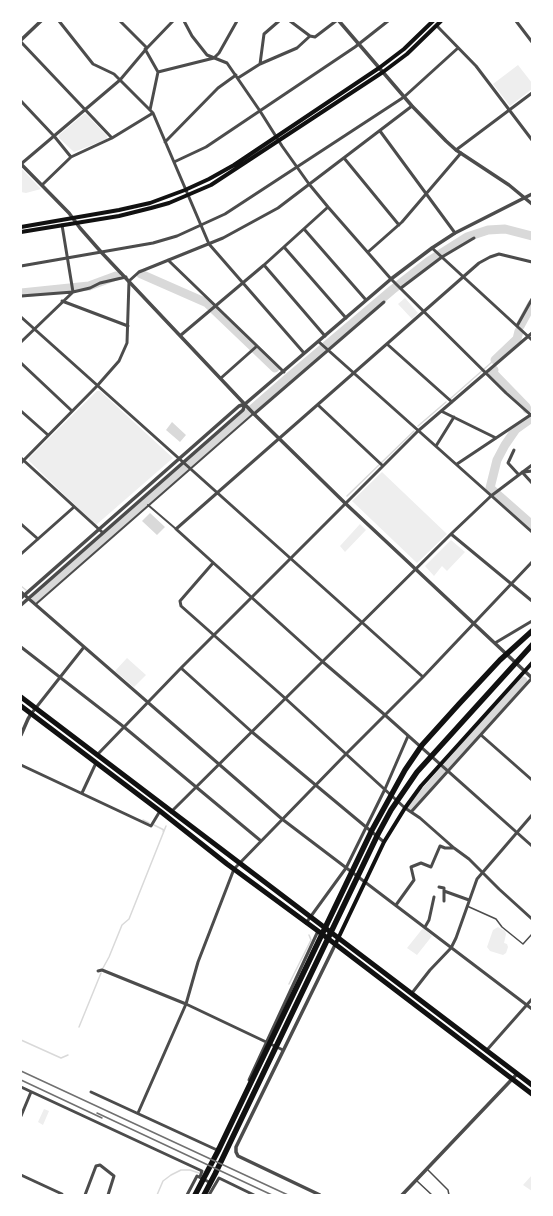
<!DOCTYPE html>
<html>
<head>
<meta charset="utf-8">
<style>
  body { margin:0 }
  #map { position:relative; width:553px; height:1216px; overflow:hidden; background:#fff; font-family:"Roboto Condensed",sans-serif }
  canvas { display:block }
  .frame { position:absolute; inset:0; border:22px solid #fff; pointer-events:none }
</style>
</head>
<body>
<div id="map">
<canvas width="553" height="1216"></canvas>
<div class="frame"></div>
</div>
<script>
const ctx = document.querySelector('canvas').getContext('2d');
ctx.lineJoin = 'round';
function fillPath(path, color) {
  ctx.fillStyle = color;
  ctx.fill(path, 'evenodd');
}
function shape(rows) {
  const path = new Path2D();
  for (const r of rows) {
    path.moveTo(r[0], r[1]);
    for (let i = 2; i < r.length; i += 2) path.lineTo(r[i], r[i + 1]);
  }
  return path;
}
function stroke(path, color, width, dash) {
  ctx.strokeStyle = color;
  ctx.lineWidth = width;
  ctx.lineCap = dash ? 'butt' : 'round';
  ctx.setLineDash(dash || []);
  ctx.stroke(path);
}
fillPath(shape([
  [518,65,532,83,532,89,510,106,493,84],
  [84,114,86,114,107,136,107,139,74,152,59,138,59,135],
  [21,168,41,189,26,193,21,192],
  [405,298,418,313,412,319,398,304],
  [97,391,100,391,173,458,96,525,29,461,29,458],
  [382,472,447,534,417,563,352,501],
  [360,524,366,530,345,552,340,546],
  [451,540,465,552,447,571,442,566,434,576,425,566],
  [127,658,146,675,134,687,115,671],
  [498,927,505,931,506,934,504,943,507,944,508,947,506,953,503,955,490,951,487,947,493,930],
  [423,928,432,936,417,955,407,948],
  [44,1109,49,1111,43,1125,38,1122],
  [532,1175,532,1191,523,1185]
]), '#eee');
fillPath(shape([
  [172,422,186,435,180,442,166,430],
  [150,513,165,527,157,535,142,521]
]), '#d9d9d9');
stroke(shape([
  [450,399,492,362],
  [418,426,446,402],
  [347,496,414,431],
  [21,586,26,590],
  [143,820,149,823],
  [154,825,164,830,163,831],
  [103,968,109,957,122,925,129,919,166,826],
  [289,984,311,940,309,935],
  [79,1027,101,973],
  [21,1040,61,1058,68,1055],
  [157,1195,163,1181,171,1175,181,1170,190,1170,199,1173]
]), '#d9d9d9', 1.5);
stroke(shape([
  [141,274,207,303,275,368],
  [21,293,89,286,116,276],
  [520,326,532,304],
  [495,360,517,339,519,331],
  [494,370,493,373,526,407,527,409],
  [530,419,516,429,505,445,497,460,490,488,532,525],
  [36,598,288,378,392,290,429,261,467,237,488,230,505,229,532,236],
  [411,808,523,681]
]), '#d9d9d9', 9);
stroke(shape([
  [467,906,496,919,502,927,523,944,532,934],
  [427,1169,448,1190,449,1195],
  [417,1181,432,1195]
]), '#4c4c4c', 1.5);
stroke(shape([
  [148,505,176,529],
  [36,604,253,414]
]), '#4c4c4c', 2);
stroke(shape([
  [59,21,93,64,114,74,153,113,209,244,304,353],
  [120,21,147,48],
  [184,21,192,36,207,55,227,63,260,111,282,146,309,184,328,207,391,279,506,393,532,416],
  [290,21,310,36],
  [516,21,532,42],
  [437,26,476,66,532,140],
  [21,42,112,138],
  [145,49,158,72,150,110],
  [214,58,219,53,237,21],
  [260,64,264,34,279,21],
  [158,72,214,58],
  [238,78,260,64,297,48,310,36,315,37,336,21],
  [21,101,54,136,71,157],
  [380,131,455,233],
  [165,142,218,88,236,75],
  [456,150,532,93],
  [344,158,399,225],
  [174,162,206,147,355,47,388,21],
  [21,164,120,80,147,48,173,21],
  [42,185,71,157,112,138,153,113],
  [304,229,366,300],
  [284,247,346,318],
  [432,248,532,340],
  [368,252,402,222,461,153],
  [168,260,284,372],
  [532,262,499,254,490,257,479,263,176,529,323,662,385,715,532,846],
  [264,265,325,336],
  [21,266,153,243,177,236,225,214,404,97,458,48],
  [401,288,442,257,474,238],
  [21,296,73,292,90,288,100,283,126,277],
  [62,301,128,326],
  [21,317,423,677],
  [517,326,532,299],
  [181,335,264,265,328,207],
  [21,342,73,292,62,225],
  [319,342,532,532],
  [387,344,452,402],
  [21,363,72,411],
  [221,378,257,346],
  [318,405,383,466],
  [21,411,48,435],
  [441,411,496,438],
  [254,414,384,302],
  [436,446,454,417],
  [514,450,508,463,519,475],
  [21,458,102,532],
  [21,463,97,386,119,361,127,343,129,281,139,272,223,238,278,208,412,106],
  [457,464,532,414],
  [522,472,532,483],
  [524,472,532,471],
  [21,524,38,539],
  [451,534,532,601],
  [21,554,74,507],
  [213,563,180,601,181,606,286,699,405,808,420,818,454,848,469,859,499,889,532,919],
  [21,592,282,819,532,1009],
  [495,643,532,621],
  [21,647,124,727,261,841],
  [181,668,252,732,384,842],
  [31,714,84,647],
  [481,735,532,780],
  [97,755,181,668,418,431,532,333],
  [21,765,151,826,160,811],
  [82,793,96,763],
  [171,812,451,534,491,496,532,465],
  [411,812,532,678],
  [439,887,444,888,444,901],
  [444,891,469,900],
  [396,905,414,880,411,867,421,863,431,867,440,846,445,848,454,848],
  [306,923,346,868,385,789,408,736],
  [425,927,429,920,434,897],
  [98,971,102,970,186,1004,283,1050],
  [412,993,430,970,451,948,456,938,477,879,532,815],
  [486,1051,532,999],
  [249,1080,318,931],
  [21,1087,202,1171,200,1177],
  [91,1092,217,1150,217,1149],
  [138,1113,186,1004,198,962,234,869,346,754,423,677,532,562],
  [21,1116,31,1092],
  [21,1175,62,1194,62,1195],
  [85,1195,96,1166,100,1165,114,1176,108,1195],
  [187,1195,197,1176,211,1183],
  [209,1195,219,1178,254,1195]
]), '#4c4c4c', 3);
stroke(shape([
  [339,21,412,106,446,141,456,150,509,185,532,204],
  [21,40,41,21],
  [21,164,69,213,80,228,102,253,253,413,346,504,532,678],
  [21,598,239,406,245,404,391,279,432,248,455,233,532,194],
  [21,605,243,410,245,404],
  [21,735,28,719,31,714],
  [320,1195,238,1156,236,1152,236,1147,335,945],
  [402,1195,517,1074]
]), '#4c4c4c', 3.5);
stroke(shape([
  [21,227,119,210,150,203,185,190,209,179,234,165,379,68,404,49,433,21],
  [21,232,119,216,151,208,169,203,211,185,383,72,407,54,441,21],
  [335,945,384,842,405,808,421,786,532,663]
]), '#111', 4);
stroke(shape([
  [21,697,532,1085],
  [21,706,160,811,227,864,318,931,532,1094]
]), '#111', 5);
stroke(shape([
  [195,1195,218,1151,372,830,405,770,422,745,459,704,500,660,532,631],
  [204,1195,215,1174,378,834,391,810,417,772,532,645]
]), '#111', 5.5);
stroke(shape([
  [21,1071,288,1195],
  [21,1080,102,1118],
  [97,1113,272,1195]
]), '#707070', 1.5);
</script>
</body>
</html>
